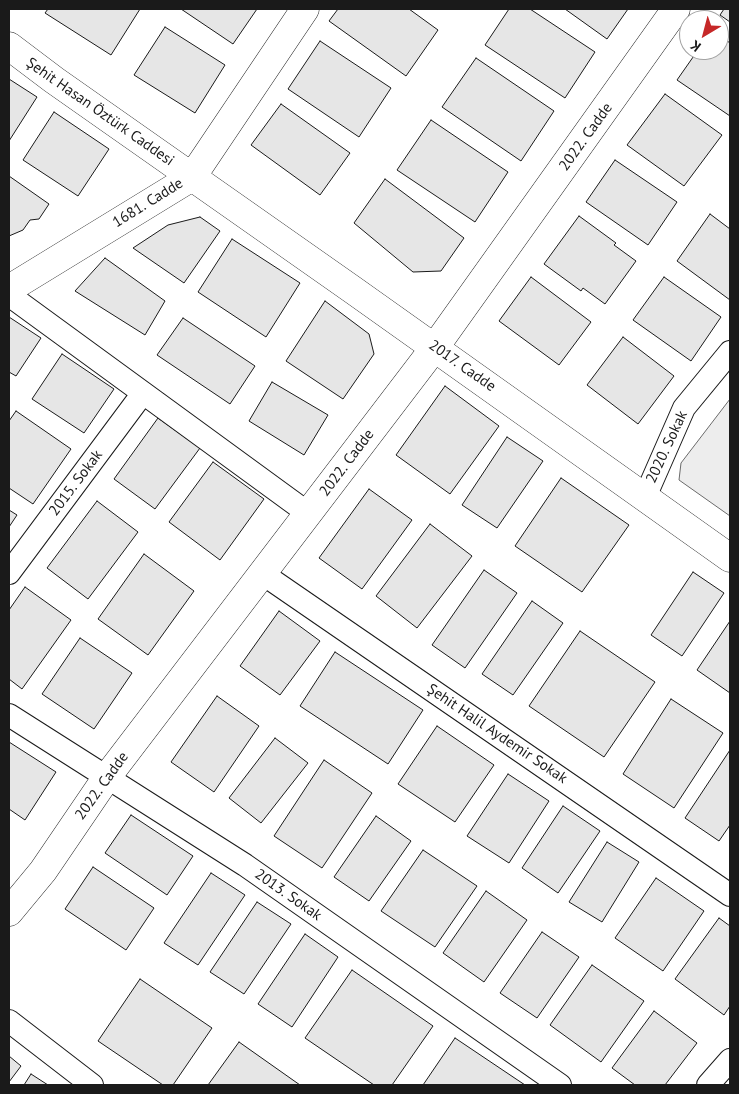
<!DOCTYPE html>
<html>
<head>
<meta charset="utf-8">
<style>
  body { margin:0 }
  #map { position:relative; width:739px; height:1094px; overflow:hidden; background:#fff; font-family:"PT Sans",sans-serif }
  canvas { display:block }
  .frame { position:absolute; inset:0; border:10px solid #1a1a1a; pointer-events:none }
  .north { position:absolute; left:679px; top:10px; width:50px; height:50px; box-sizing:border-box; background:#fff; border:1px solid #a3a3a3; border-radius:50%; rotate:217deg; font-size:14px; font-weight:700; line-height:20px; text-align:center; color:#1a1a1a }
  .north::after { content:''; display:block; margin:auto; width:18px; height:22px; background:#c62828; clip-path:polygon(50% 0,100% 100%,50% 72%,0 100%) }
</style>
</head>
<body>
<div id="map">
<canvas width="739" height="1094"></canvas>
<div class="frame"></div>
<div class="north">K</div>
</div>
<script>
const ctx = document.querySelector('canvas').getContext('2d');
ctx.lineJoin = 'round';
function fillPath(path, color) {
  ctx.fillStyle = color;
  ctx.fill(path, 'evenodd');
}
function shape(rows) {
  const path = new Path2D();
  for (const r of rows) {
    path.moveTo(r[0], r[1]);
    for (let i = 2; i < r.length; i += 2) path.lineTo(r[i], r[i + 1]);
  }
  return path;
}
function stroke(path, color, width, dash) {
  ctx.strokeStyle = color;
  ctx.lineWidth = width;
  ctx.lineCap = dash ? 'butt' : 'round';
  ctx.setLineDash(dash || []);
  ctx.stroke(path);
}
function write(font, color, halo, rows, align = 'center') {
  ctx.font = font + ' "PT Sans",sans-serif';
  ctx.lineWidth = 4;
  ctx.setLineDash([]);
  ctx.textBaseline = 'middle';
  ctx.strokeStyle = halo;
  ctx.fillStyle = color;
  for (const [text, x, y, turn = 0] of rows) {
    ctx.save();
    ctx.translate(x, y);
    ctx.rotate((+turn || 0) * Math.PI / 180);
    ctx.textAlign = isNaN(turn) ? turn : align;
    if (halo) ctx.strokeText(text, 0, 0);
    ctx.fillText(text, 0, 0);
    ctx.restore();
  }
}
const green = shape([
  [730,399,730,516,679,480,681,463,730,399]
]);
fillPath(green, '#ededed');
stroke(green, '#6a6a6a', 1);
const building = shape([
  [48,9,140,9,111,55,45,13,48,9],
  [181,9,257,9,233,44,181,9],
  [338,9,409,9,438,30,406,76,329,21,338,9],
  [509,9,530,9,595,52,565,98,485,45,509,9],
  [565,9,628,9,607,39,565,9],
  [724,9,730,9,730,22,720,15,724,9],
  [165,27,225,65,195,113,134,75,165,27],
  [719,35,730,43,730,116,677,80,698,50,719,50,719,35],
  [320,41,391,88,359,137,288,89,320,41],
  [476,58,554,111,521,161,442,107,476,58],
  [9,79,37,97,9,141,9,79],
  [665,94,722,135,684,186,627,145,665,94],
  [281,104,350,153,320,195,251,145,281,104],
  [54,112,109,149,78,196,23,160,54,112],
  [431,120,508,172,475,222,397,170,431,120],
  [615,160,677,202,648,245,586,202,615,160],
  [9,176,49,204,39,219,30,220,23,230,9,236,9,176],
  [385,179,464,238,441,271,413,272,354,223,385,179],
  [710,214,730,229,730,300,677,261,710,214],
  [579,216,616,243,614,245,636,261,605,304,583,288,581,291,544,264,579,216],
  [200,217,220,231,184,283,133,248,168,225,200,217],
  [232,239,300,283,266,337,198,292,232,239],
  [105,258,165,301,145,335,75,291,105,258],
  [531,277,591,322,559,365,499,321,531,277],
  [664,277,721,317,691,361,633,320,664,277],
  [325,301,369,334,374,354,343,399,286,361,325,301],
  [9,317,41,338,16,376,9,372,9,317],
  [183,318,255,366,230,404,157,355,183,318],
  [623,337,674,376,638,424,587,385,623,337],
  [62,354,114,389,84,433,32,399,62,354],
  [272,382,328,415,304,455,249,421,272,382],
  [445,386,499,426,450,494,396,455,445,386],
  [16,411,71,449,33,504,9,488,9,421,16,411],
  [158,418,200,448,155,509,114,479,158,418],
  [507,437,543,461,497,528,462,505,507,437],
  [213,462,264,499,220,560,169,522,213,462],
  [561,478,629,525,582,592,515,546,561,478],
  [369,489,412,520,362,589,319,558,369,489],
  [97,501,138,532,88,599,47,568,97,501],
  [9,510,17,515,9,527,9,510],
  [430,524,472,556,417,628,376,596,430,524],
  [144,554,194,591,148,655,98,619,144,554],
  [484,570,517,593,465,668,432,645,484,570],
  [693,572,724,593,682,656,651,635,693,572],
  [25,587,71,620,22,689,9,679,9,610,25,587],
  [532,601,563,623,513,695,482,674,532,601],
  [279,611,320,641,280,695,240,666,279,611],
  [730,621,730,693,697,670,730,621],
  [580,631,655,682,604,757,529,706,580,631],
  [80,638,132,673,94,729,42,694,80,638],
  [335,652,423,710,388,764,300,706,335,652],
  [217,696,259,726,214,792,171,762,217,696],
  [671,699,723,733,674,808,623,774,671,699],
  [437,726,494,765,455,822,398,784,437,726],
  [275,738,308,763,261,823,229,798,275,738],
  [9,742,56,772,25,820,9,809,9,742],
  [730,750,730,825,719,841,685,818,730,750],
  [324,760,372,793,322,868,274,836,324,760],
  [508,774,549,801,509,863,467,836,508,774],
  [563,806,600,831,558,893,522,868,563,806],
  [131,815,193,856,167,895,105,853,131,815],
  [376,816,411,841,369,901,334,877,376,816],
  [607,842,639,862,602,922,569,902,607,842],
  [423,850,477,886,435,947,381,911,423,850],
  [93,867,154,908,126,950,65,909,93,867],
  [211,873,245,895,198,965,164,943,211,873],
  [656,878,704,911,663,971,615,938,656,878],
  [486,891,527,920,484,982,443,953,486,891],
  [257,902,291,924,244,994,210,972,257,902],
  [719,918,730,926,730,1006,724,1015,675,979,719,918],
  [542,932,579,957,537,1018,500,993,542,932],
  [305,934,338,957,292,1027,258,1004,305,934],
  [592,965,644,1001,601,1062,550,1025,592,965],
  [352,970,433,1026,392,1085,374,1085,305,1038,352,970],
  [140,979,212,1028,173,1085,163,1085,98,1041,140,979],
  [654,1011,697,1043,665,1085,635,1085,612,1068,654,1011],
  [455,1038,525,1085,423,1085,455,1038],
  [239,1042,300,1085,208,1085,239,1042],
  [9,1056,21,1066,9,1082,9,1056],
  [31,1074,48,1085,24,1085,31,1074]
]);
fillPath(building, '#e6e6e6');
stroke(building, '#1a1a1a', 1);
const minor = shape([
  [9,295,309,514],
  [645,497,684,408,730,352],
  [9,573,143,393],
  [263,574,730,895],
  [9,715,245,865,560,1085],
  [9,1021,92,1085],
  [708,1085,730,1060]
]);
const tertiary = shape([
  [9,46,54,80,353,290,730,558],
  [9,289,192,177,305,9],
  [9,912,43,871,107,777,435,347,676,9]
]);
stroke(minor, '#1a1a1a', 24);
stroke(tertiary, '#1a1a1a', 29);
stroke(minor, '#fff', 22);
stroke(tertiary, '#fff', 28);
write('15px', '#1a1a1a', '#fff', [
  ["Şehit Hasan Öztürk Caddesi",100,112,35],
  ["2022. Cadde",586,137,-54],
  ["1681. Cadde",148,203,-32],
  ["2017. Cadde",462,366,35],
  ["2020. Sokak",667,447,-65],
  ["2022. Cadde",347,463,-53],
  ["2015. Sokak",76,483,-53],
  ["Şehit Halil Aydemir Sokak",497,734,34],
  ["2022. Cadde",102,786,-54],
  ["2013. Sokak",288,895,35]
]);
</script>
</body>
</html>
